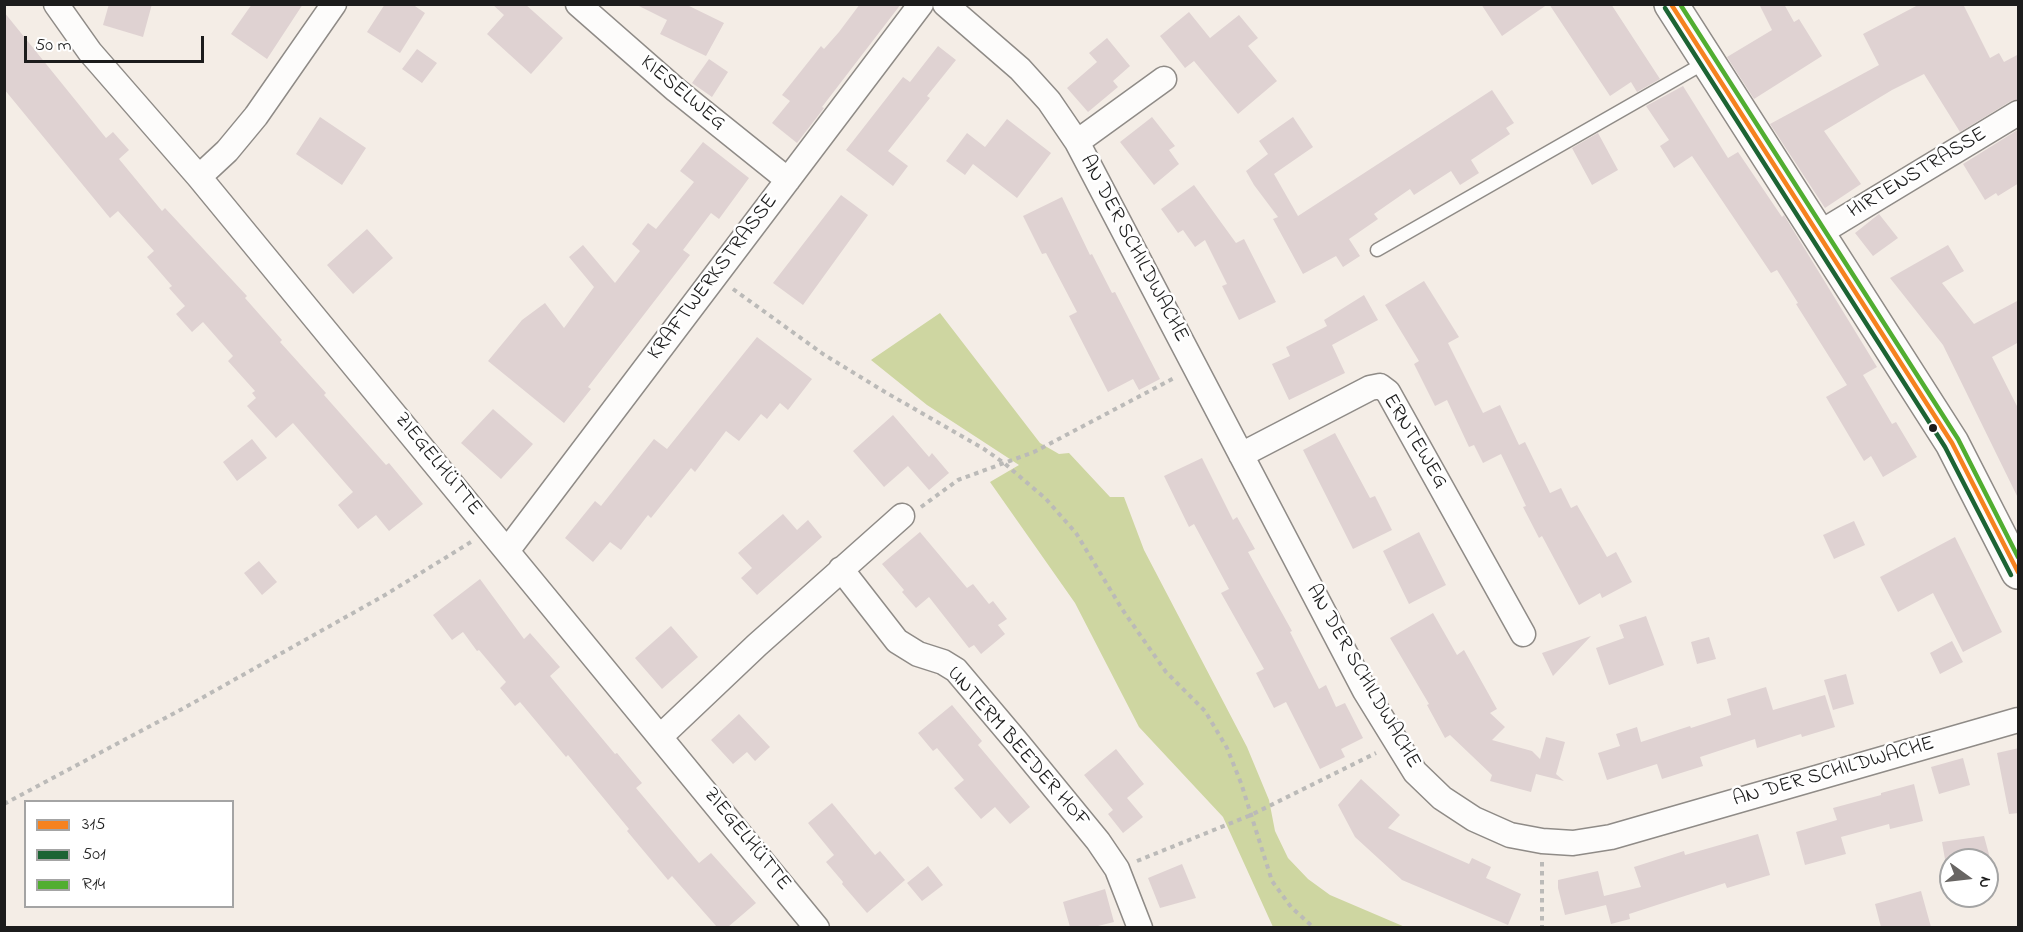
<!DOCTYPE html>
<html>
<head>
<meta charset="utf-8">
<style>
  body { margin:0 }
  #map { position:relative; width:2023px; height:932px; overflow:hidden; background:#f4ede6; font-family:"Indie Flower",sans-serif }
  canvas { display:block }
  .frame { position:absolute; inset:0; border:6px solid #1c1c1c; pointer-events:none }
  .legend { position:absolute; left:24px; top:800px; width:210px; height:108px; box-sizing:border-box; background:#fff; border:2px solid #a4a4a4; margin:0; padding:8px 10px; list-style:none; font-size:18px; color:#1c1c1c }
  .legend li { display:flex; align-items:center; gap:12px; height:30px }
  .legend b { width:30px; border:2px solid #a4a4a4 }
  .north { position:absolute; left:1939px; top:848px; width:60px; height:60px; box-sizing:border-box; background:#fff; border:2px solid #a4a4a4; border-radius:50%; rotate:105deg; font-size:16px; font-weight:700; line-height:24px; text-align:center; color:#1c1c1c }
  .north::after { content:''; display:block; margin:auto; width:21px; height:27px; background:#686563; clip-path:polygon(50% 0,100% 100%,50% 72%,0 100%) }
  .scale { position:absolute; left:24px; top:36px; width:180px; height:27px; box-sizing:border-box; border:3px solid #1c1c1c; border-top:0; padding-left:8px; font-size:18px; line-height:21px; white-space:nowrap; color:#1c1c1c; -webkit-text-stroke:4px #fff; paint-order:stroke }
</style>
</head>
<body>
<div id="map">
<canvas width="2023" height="932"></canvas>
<div class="frame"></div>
<ul class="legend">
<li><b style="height:8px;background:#f6821f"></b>315</li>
<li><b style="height:8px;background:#1c6434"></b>501</li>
<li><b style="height:8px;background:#51ae31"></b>R14</li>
</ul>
<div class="north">N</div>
<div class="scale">50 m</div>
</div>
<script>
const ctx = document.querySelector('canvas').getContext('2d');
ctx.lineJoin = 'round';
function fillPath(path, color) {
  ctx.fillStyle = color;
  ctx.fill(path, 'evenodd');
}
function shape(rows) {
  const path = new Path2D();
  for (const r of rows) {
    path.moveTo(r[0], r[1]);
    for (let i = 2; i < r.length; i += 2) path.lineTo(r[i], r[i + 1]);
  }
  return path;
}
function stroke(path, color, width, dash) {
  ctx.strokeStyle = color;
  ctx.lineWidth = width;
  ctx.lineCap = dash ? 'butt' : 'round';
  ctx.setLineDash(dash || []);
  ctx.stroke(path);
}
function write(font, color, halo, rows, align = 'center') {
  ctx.font = font + ' "Indie Flower",sans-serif';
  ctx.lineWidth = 5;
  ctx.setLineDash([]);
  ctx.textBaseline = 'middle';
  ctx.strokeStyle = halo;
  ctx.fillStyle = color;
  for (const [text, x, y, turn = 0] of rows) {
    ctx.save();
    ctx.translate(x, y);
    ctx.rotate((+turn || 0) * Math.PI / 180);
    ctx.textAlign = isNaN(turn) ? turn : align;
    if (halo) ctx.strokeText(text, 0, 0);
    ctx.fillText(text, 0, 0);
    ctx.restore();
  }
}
fillPath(shape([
  [940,313,1040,443,1059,454,1069,453,1110,497,1124,497,1144,550,1247,747,1269,800,1275,831,1288,858,1308,879,1330,895,1405,927,1273,927,1223,817,1139,727,1075,603,990,482,1019,465,927,405,871,360]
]), '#ced6a1');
fillPath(shape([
  [109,4,152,4,143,37,103,25],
  [252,4,303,4,267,59,231,34],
  [385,4,412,4,425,13,400,53,367,32],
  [492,4,525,4,563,38,531,74,487,34,504,15],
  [635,4,685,4,724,23,706,56,660,34,667,20],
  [860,4,901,4,822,107,824,108,797,143,772,123,790,101,782,95,821,46,824,49,839,32],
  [1481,4,1548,4,1502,36],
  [1549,4,1611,4,1660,79,1637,92,1631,82,1610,96],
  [1759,4,1784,4,1794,22,1799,19,1822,56,1754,99,1727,57,1772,30],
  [1920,4,1963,4,1990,58,1999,53,2004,62,2019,54,2019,99,2011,101,1960,132,1924,74,1892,90,1824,131,1861,184,1825,208,1770,124,1879,65,1863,34],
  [4,12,106,138,113,132,129,150,119,159,162,211,165,208,247,296,245,298,282,340,280,342,326,393,324,395,386,465,389,463,423,504,389,531,376,515,358,529,338,505,353,492,293,423,276,438,247,406,256,398,252,393,255,391,228,361,233,356,203,322,192,332,176,314,185,306,169,288,172,286,147,257,154,251,118,211,110,218,4,89],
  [1189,12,1210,38,1239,15,1258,38,1248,46,1277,81,1238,114,1194,61,1185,68,1160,36],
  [1107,38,1130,66,1113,81,1118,87,1088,112,1067,88,1097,62,1089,53],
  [938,46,956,60,927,96,930,98,888,151,908,166,893,186,846,150,903,77,910,82],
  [417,49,437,63,422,83,402,69],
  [709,59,728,72,712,97,692,83],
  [1683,86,1728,158,1738,152,1782,217,1784,215,1877,367,1863,375,1892,424,1896,422,1917,457,1883,477,1871,456,1864,461,1826,397,1847,385,1796,304,1798,303,1777,270,1771,273,1692,156,1674,168,1660,146,1669,140,1646,106],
  [1492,90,1514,123,1506,128,1510,134,1471,160,1479,173,1460,185,1451,171,1414,195,1410,189,1374,214,1378,219,1349,239,1360,256,1343,267,1336,256,1303,274,1273,219,1278,217,1254,185,1246,171,1268,154,1259,141,1293,117,1313,147,1274,174,1298,216],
  [320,117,366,148,342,185,296,154],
  [1152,117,1175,146,1169,150,1179,164,1154,185,1120,142],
  [1007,119,1051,153,1017,198,973,164,965,175,946,161,967,133,985,147],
  [2019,129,2019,183,1998,196,1996,193,1985,200,1963,164],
  [1598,133,1618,170,1592,185,1572,148],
  [703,142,749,178,719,219,711,213,683,250,690,255,588,387,591,389,564,423,488,361,522,320,545,303,564,328,594,287,569,257,583,245,615,283,640,251,632,244,648,223,656,229,694,182,680,171],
  [1194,185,1236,243,1244,239,1276,302,1239,320,1222,286,1227,284,1205,240,1195,247,1183,230,1178,233,1161,209],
  [841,195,868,215,803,305,773,283],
  [1062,197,1090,255,1092,254,1112,293,1115,292,1160,379,1139,390,1133,379,1108,392,1069,316,1077,312,1046,253,1042,254,1023,216],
  [1879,214,1898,238,1873,256,1855,233],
  [367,229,393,258,353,294,327,265],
  [1948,245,1964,271,1942,283,1974,324,2019,300,2019,342,1992,357,2019,410,2019,500,1943,345,1890,278],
  [1424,281,1459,337,1448,343,1483,413,1500,405,1519,445,1525,442,1550,493,1561,488,1571,508,1577,505,1607,557,1616,552,1632,582,1602,598,1600,593,1579,605,1542,536,1539,538,1523,507,1526,506,1501,454,1483,463,1474,445,1469,447,1447,400,1435,406,1414,364,1419,361,1385,305],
  [1364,295,1378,320,1332,345,1345,373,1289,400,1272,364,1290,356,1286,347,1327,326,1324,320],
  [757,337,812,379,788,410,780,403,767,419,761,414,739,441,726,431,695,472,691,468,651,518,648,515,621,550,610,542,593,562,565,538,595,501,601,506,654,439,667,449],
  [493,409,533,444,501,479,461,443],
  [893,415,929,457,932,453,949,473,929,490,908,466,884,487,853,451],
  [1335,433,1370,498,1375,496,1392,530,1353,549,1303,450],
  [252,439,267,458,237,481,223,462],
  [1202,458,1233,520,1237,517,1255,549,1248,552,1292,631,1290,632,1319,689,1326,685,1336,707,1345,703,1363,738,1341,749,1345,757,1320,769,1286,702,1274,708,1256,673,1264,669,1221,593,1229,589,1194,524,1189,527,1164,476],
  [783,514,797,530,808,520,822,537,757,595,741,578,752,568,738,553],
  [1854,521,1865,545,1834,559,1823,535],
  [920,532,967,588,973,584,989,604,993,601,1007,619,998,625,1005,634,981,654,974,645,969,648,929,597,916,608,902,592,904,590,882,564],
  [1419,532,1446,585,1409,604,1383,551],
  [1955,537,2002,632,1963,652,1933,593,1898,612,1880,577],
  [259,561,277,582,262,595,244,573],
  [480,579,524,639,530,633,560,667,550,676,615,754,617,753,642,783,636,788,699,863,711,853,756,903,728,927,717,927,672,876,668,880,627,831,629,829,568,755,566,757,520,702,515,706,500,688,506,682,479,650,477,651,463,632,452,640,433,615],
  [1433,613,1457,655,1464,650,1497,709,1490,713,1505,727,1492,740,1532,751,1540,759,1546,737,1565,742,1556,774,1564,781,1536,774,1531,792,1490,781,1492,775,1450,735,1445,738,1427,705,1429,704,1390,638],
  [1646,616,1664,665,1609,685,1596,648,1624,638,1619,625],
  [671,626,698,657,662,689,635,658],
  [1591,636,1553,676,1542,653],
  [1709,637,1716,659,1697,664,1691,642],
  [1952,641,1963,662,1940,674,1930,653],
  [1846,674,1854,704,1833,710,1824,680],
  [1766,687,1773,710,1825,695,1835,727,1802,737,1801,734,1757,748,1755,739,1700,757,1703,766,1662,779,1657,764,1607,780,1598,753,1620,746,1616,734,1637,727,1641,742,1690,726,1691,728,1731,715,1727,699],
  [952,705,982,741,978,745,1030,807,1010,824,995,807,981,819,954,788,964,780,937,748,933,751,918,733],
  [739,714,770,747,755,761,747,752,733,764,711,740],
  [2019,748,2019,813,2009,814,1997,753],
  [1116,749,1144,784,1127,798,1143,817,1123,833,1108,814,1113,810,1084,775],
  [1963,758,1970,785,1939,794,1931,767],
  [1361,779,1400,815,1388,828,1469,864,1472,858,1491,867,1486,878,1521,894,1508,925,1402,880,1355,837,1338,805],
  [1914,784,1923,821,1890,829,1889,824,1841,837,1846,854,1805,865,1796,832,1837,820,1833,808,1881,795,1881,793],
  [832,803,875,855,880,851,905,880,867,913,842,884,843,882,826,862,834,855,808,823],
  [1758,834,1770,875,1727,888,1725,883,1629,914,1630,919,1611,924,1606,905,1565,915,1558,888,1558,880,1598,871,1604,896,1641,887,1634,867,1684,851,1685,855],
  [1984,836,1990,858,1951,860,1951,864,1946,865,1942,842],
  [1182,864,1196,898,1160,908,1148,878],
  [928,866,943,885,922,901,907,883],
  [1105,889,1114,922,1094,927,1070,927,1063,902],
  [1921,891,1931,927,1881,927,1875,904]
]), '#dfd2d2');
const lane = shape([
  [1377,250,1706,62]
]);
const street = shape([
  [56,4,90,52,199,177,817,928],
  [578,4,676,90,788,180],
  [945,4,1020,69,1049,101,1077,142,1365,691,1415,772,1442,798,1474,819,1510,835,1542,841,1573,843,1611,837,2018,720],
  [1077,142,1164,79],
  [199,177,227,151,256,116,334,4],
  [1818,234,2018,113],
  [1241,455,1370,388,1380,386,1388,392,1523,634],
  [507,551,921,4],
  [841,569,897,641,918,654,943,662,956,670,1016,741,1098,841,1117,869,1140,928],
  [661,736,757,645,902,516]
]);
const secondary = shape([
  [1671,4,1952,443,2018,572]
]);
stroke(lane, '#8f8b87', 15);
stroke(street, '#8f8b87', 27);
stroke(secondary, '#8f8b87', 36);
stroke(shape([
  [733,289,823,354,885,392,984,449,1004,463,1046,499,1076,533,1122,609,1166,672,1205,711,1227,748,1241,783,1272,881,1291,907,1314,928],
  [921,507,958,480,1034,452,1176,377],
  [4,804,184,708,385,595,471,542],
  [1137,861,1251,815,1376,753],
  [1542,862,1542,928]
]), '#bbbab8', 4, [4.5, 4.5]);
stroke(lane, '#fdfcfb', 12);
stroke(street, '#fdfcfb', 24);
stroke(secondary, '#fdfcfb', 33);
stroke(shape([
  [1671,4,1952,443,2018,572]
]), '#f6821f', 4.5);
stroke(shape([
  [1665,8,1945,447,2011,575]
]), '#1c6434', 4.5);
stroke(shape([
  [1680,4,1958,439,2018,557]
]), '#51ae31', 4.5);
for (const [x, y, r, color] of [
  [1933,428,5,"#1c1c1c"]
]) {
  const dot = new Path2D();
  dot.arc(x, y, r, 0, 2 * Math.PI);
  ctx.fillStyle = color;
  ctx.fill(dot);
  stroke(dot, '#fff', 2);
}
write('21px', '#1c1c1c', '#fff', [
  ["KIESELWEG",682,94,40],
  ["HIRTENSTRASSE",1918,174,-31],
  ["AN DER SCHILDWACHE",1133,249,62],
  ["KRAFTWERKSTRASSE",714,278,-53],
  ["ERNTEWEG",1414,442,59],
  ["ZIEGELHÜTTE",437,465,51],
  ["AN DER SCHILDWACHE",1362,677,60],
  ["UNTERM BEEDER HOF",1017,748,49],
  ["AN DER SCHILDWACHE",1834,773,-16],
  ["ZIEGELHÜTTE",746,840,51]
]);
</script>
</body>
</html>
